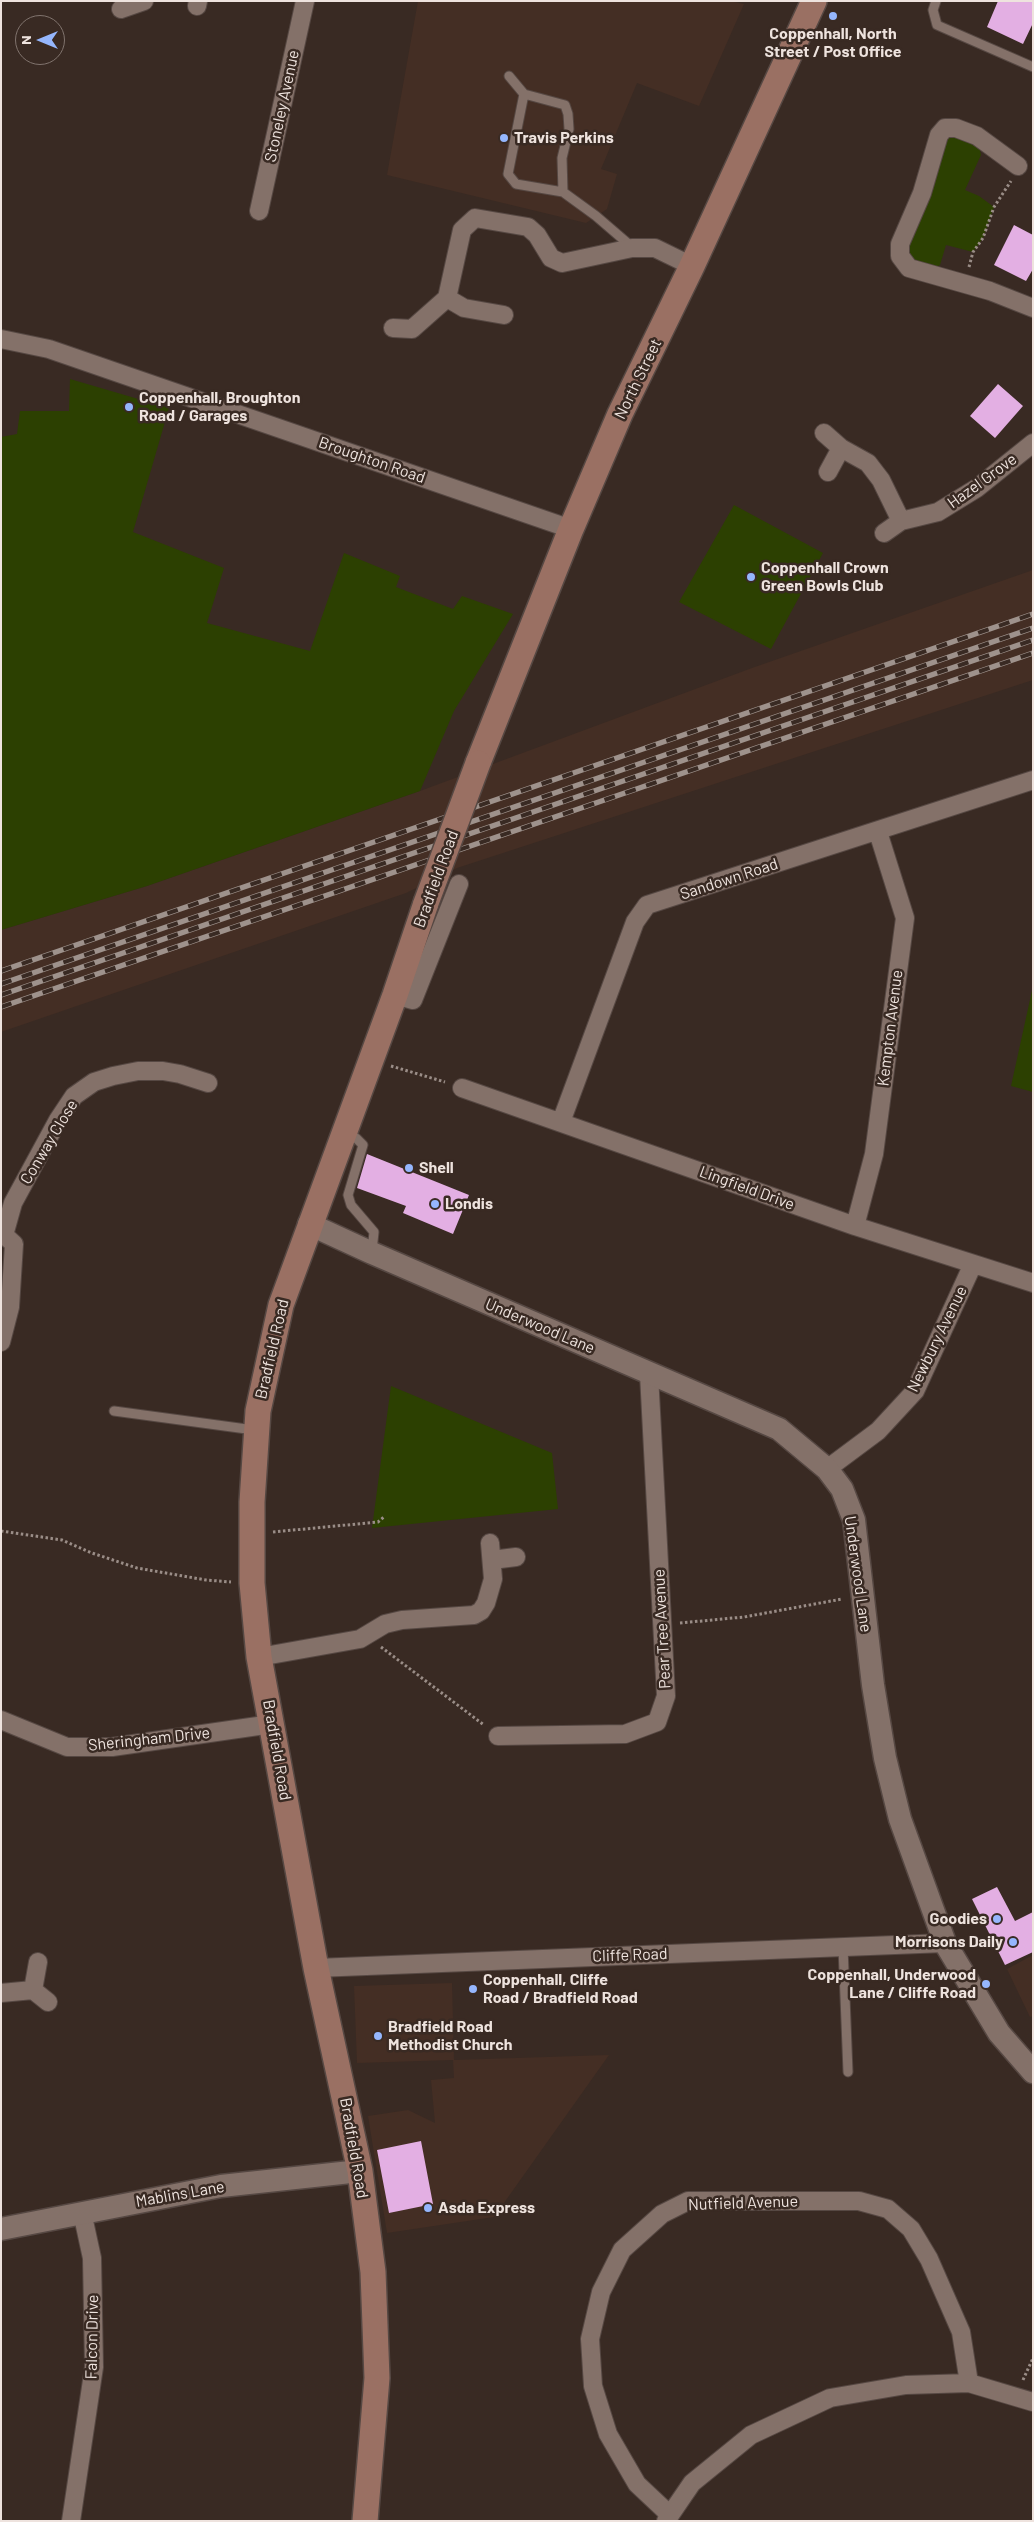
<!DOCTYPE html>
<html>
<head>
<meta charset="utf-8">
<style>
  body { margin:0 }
  #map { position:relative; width:1034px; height:2522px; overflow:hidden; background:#392a23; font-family:Barlow,sans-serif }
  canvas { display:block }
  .frame { position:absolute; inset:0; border:2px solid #eee3de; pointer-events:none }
  .north { position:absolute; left:15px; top:15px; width:50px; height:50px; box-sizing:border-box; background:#392a23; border:1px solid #81746e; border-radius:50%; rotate:270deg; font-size:14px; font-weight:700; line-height:20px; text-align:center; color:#eee3de }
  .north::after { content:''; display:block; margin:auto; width:18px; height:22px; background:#95b6fd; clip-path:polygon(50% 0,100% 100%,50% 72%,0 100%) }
</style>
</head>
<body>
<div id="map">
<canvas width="1034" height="2522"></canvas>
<div class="frame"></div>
<div class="north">N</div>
</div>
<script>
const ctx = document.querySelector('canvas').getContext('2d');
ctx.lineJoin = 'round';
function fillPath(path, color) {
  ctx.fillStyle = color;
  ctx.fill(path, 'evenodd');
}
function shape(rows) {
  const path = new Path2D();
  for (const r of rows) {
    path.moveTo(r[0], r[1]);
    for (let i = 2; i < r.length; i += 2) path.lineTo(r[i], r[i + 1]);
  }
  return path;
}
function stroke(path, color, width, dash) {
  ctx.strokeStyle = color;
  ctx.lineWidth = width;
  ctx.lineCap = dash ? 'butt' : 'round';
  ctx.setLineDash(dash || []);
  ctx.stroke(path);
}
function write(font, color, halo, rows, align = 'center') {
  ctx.font = font + ' Barlow,sans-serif';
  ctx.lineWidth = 5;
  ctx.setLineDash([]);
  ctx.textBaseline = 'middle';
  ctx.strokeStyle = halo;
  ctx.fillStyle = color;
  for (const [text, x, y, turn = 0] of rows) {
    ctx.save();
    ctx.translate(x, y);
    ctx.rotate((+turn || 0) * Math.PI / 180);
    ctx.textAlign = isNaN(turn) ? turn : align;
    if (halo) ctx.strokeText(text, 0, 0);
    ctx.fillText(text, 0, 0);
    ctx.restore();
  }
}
fillPath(shape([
  [418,1,730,1,744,4,699,106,637,83,601,169,617,174,607,209,586,223,387,175],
  [1033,570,1033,680,457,868,406,893,1,1032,1,930,147,886,420,791,752,668],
  [1033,1955,1033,2016,1030,2017,1007,1969],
  [452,1983,454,2060,609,2055,494,2217,387,2233,368,2116,408,2110,435,2123,431,2080,454,2078,453,2060,357,2063,354,1986]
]), '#442e24');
fillPath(shape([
  [939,135,977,136,981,155,965,190,979,196,994,207,983,238,973,252,946,245,940,265,924,274,900,256],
  [70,379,169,408,133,532,224,568,207,623,310,651,344,553,400,576,396,587,453,609,462,596,513,614,454,711,420,791,147,886,1,930,1,437,17,434,20,411,69,411],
  [734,505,823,553,771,649,679,602],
  [1033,986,1033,1092,1011,1086],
  [391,1386,552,1453,558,1509,372,1528]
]), '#2c4001');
fillPath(shape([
  [998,1,1033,1,1033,23,1023,44,987,27],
  [1014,225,1033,235,1033,269,1026,281,994,265],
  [998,384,1023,406,995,438,970,416],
  [367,1154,469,1195,453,1234,403,1213,406,1206,357,1188],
  [997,1887,1015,1921,1033,1912,1033,1952,1005,1965,972,1899],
  [421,2141,433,2204,389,2213,377,2150]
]), '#e3afe3');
const service = shape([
  [936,1,933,10,937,25,1033,67],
  [509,76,524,94,565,105,568,114,569,129,562,158,563,192,596,216,632,247],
  [524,94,508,174,516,184,563,192],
  [345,1134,356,1138,363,1145,348,1195,351,1205,374,1232,372,1251],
  [114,1411,254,1430],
  [843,1947,848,2072]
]);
const minor = shape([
  [197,6,198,1],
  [121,9,144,1],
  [1018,166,977,136,956,128,945,128,939,135,922,193,900,244,900,256,909,268,990,291,1033,308],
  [259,211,305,1],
  [447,298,464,308,504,315],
  [393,328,412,329,447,298,462,230,475,218,528,227,537,235,551,258,562,263,632,248,655,248,692,266],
  [1,339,49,349,571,529],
  [824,433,841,448,868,463,881,480,901,521,938,512,977,488,1033,443],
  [828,472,841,448],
  [884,533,901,521],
  [395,995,413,1000,459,884],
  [462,1088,855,1226,1033,1283],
  [561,1122,635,922,647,905,1033,780],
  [855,1226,874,1154,905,918,878,832],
  [1,1232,14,1244,10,1307,1,1342],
  [4,1235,13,1203,58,1120,74,1096,94,1082,113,1076,138,1071,163,1071,180,1074,208,1083],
  [827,1469,878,1431,915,1391,973,1264],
  [492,1560,516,1557],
  [259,1657,360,1639,385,1624,402,1620,474,1615,481,1611,486,1603,493,1579,490,1543],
  [1,1720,67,1747,112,1747,272,1724],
  [498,1736,625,1734,657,1722,666,1696,649,1374],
  [316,1968,945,1943],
  [33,1990,38,1962],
  [1,1993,33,1990,48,2002],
  [670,2515,637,2484,608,2434,593,2386,590,2339,601,2292,622,2250,662,2214,688,2201,859,2201,888,2209,911,2229,929,2259,961,2332,969,2383],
  [71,2521,94,2367,92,2258,82,2212],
  [666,2521,692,2483,751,2435,830,2398,906,2385,969,2383,1033,2402]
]);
const tertiary = shape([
  [309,1224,372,1253,779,1429,827,1469,842,1489,854,1520,873,1685,885,1758,900,1819,945,1943,999,2033,1033,2072],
  [1,2229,221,2186,360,2171]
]);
const secondary = shape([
  [478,763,571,529,620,414,692,266,814,1],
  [365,2521,377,2378,373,2272,360,2171,316,1968,259,1657,252,1583,252,1502,258,1411,281,1305,395,995,426,903]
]);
stroke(service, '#564843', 11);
stroke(minor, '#564843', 20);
stroke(tertiary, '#564843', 25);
stroke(secondary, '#564843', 28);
stroke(shape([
  [969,267,973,252,983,238,994,207,1011,181],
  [391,1066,445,1082],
  [1,1531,62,1540,92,1553,137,1568,206,1580,231,1582],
  [273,1532,378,1522,385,1516],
  [680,1623,744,1617,842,1599],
  [381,1647,484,1725],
  [1023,2380,1033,2358]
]), '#9a8d87', 3, [2.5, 2.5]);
stroke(service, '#847169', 9);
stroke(minor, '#847169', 18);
stroke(tertiary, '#847169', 22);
stroke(secondary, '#9a7063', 25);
const rail = shape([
  [1,971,1033,614],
  [1,984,1033,628],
  [1,995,1033,640],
  [1,1007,1033,653]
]);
stroke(rail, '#9e928c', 5.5);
stroke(rail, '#392a23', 4, [11]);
const secondaryBridge = shape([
  [426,903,478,763]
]);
stroke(secondaryBridge, '#564843', 28, []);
stroke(secondaryBridge, '#9a7063', 25);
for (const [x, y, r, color] of [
  [833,16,5,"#95b6fd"],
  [504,138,5,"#95b6fd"],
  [129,407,5,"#95b6fd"],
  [751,577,5,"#95b6fd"],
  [409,1168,5,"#95b6fd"],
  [435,1204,5,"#95b6fd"],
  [997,1919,5,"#95b6fd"],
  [1013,1942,5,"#95b6fd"],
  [986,1984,5,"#95b6fd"],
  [473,1989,5,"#95b6fd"],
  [378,2036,5,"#95b6fd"],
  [428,2208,5,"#95b6fd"]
]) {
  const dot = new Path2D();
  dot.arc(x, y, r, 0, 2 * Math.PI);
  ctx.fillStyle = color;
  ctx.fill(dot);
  stroke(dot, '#392a23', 2);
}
write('bold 16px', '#eee3de', '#392a23', [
  ["Coppenhall, North",833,34,"center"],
  ["Street / Post Office",833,52,"center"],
  ["Travis Perkins",514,138],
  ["Coppenhall, Broughton",139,398],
  ["Road / Garages",139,416],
  ["Coppenhall Crown",761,568],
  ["Green Bowls Club",761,586],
  ["Shell",419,1168],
  ["Londis",445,1204],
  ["Goodies",987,1919,"right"],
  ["Morrisons Daily",1003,1942,"right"],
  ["Coppenhall, Underwood",976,1975,"right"],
  ["Lane / Cliffe Road",976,1993,"right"],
  ["Coppenhall, Cliffe",483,1980],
  ["Road / Bradfield Road",483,1998],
  ["Bradfield Road",388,2027],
  ["Methodist Church",388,2045],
  ["Asda Express",438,2208]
], 'left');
write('16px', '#eee3de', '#392a23', [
  ["Stoneley Avenue",282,106,-78],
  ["North Street",638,379,-64],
  ["Broughton Road",372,460,19],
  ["Hazel Grove",982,481,-36],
  ["Bradfield Road",436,879,-70],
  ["Sandown Road",729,879,-18],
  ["Kempton Avenue",890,1028,-83],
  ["Conway Close",49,1142,-59],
  ["Lingfield Drive",747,1188,20],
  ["Underwood Lane",540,1326,23],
  ["Newbury Avenue",937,1339,-64],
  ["Bradfield Road",272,1349,-77],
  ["Underwood Lane",858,1574,82],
  ["Pear Tree Avenue",662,1629,-93],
  ["Sheringham Drive",149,1739,-6],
  ["Bradfield Road",277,1750,80],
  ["Cliffe Road",630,1955,-2],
  ["Bradfield Road",354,2148,80],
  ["Mablins Lane",180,2194,-10],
  ["Nutfield Avenue",743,2203,-2],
  ["Falcon Drive",92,2337,-89]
]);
</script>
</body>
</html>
